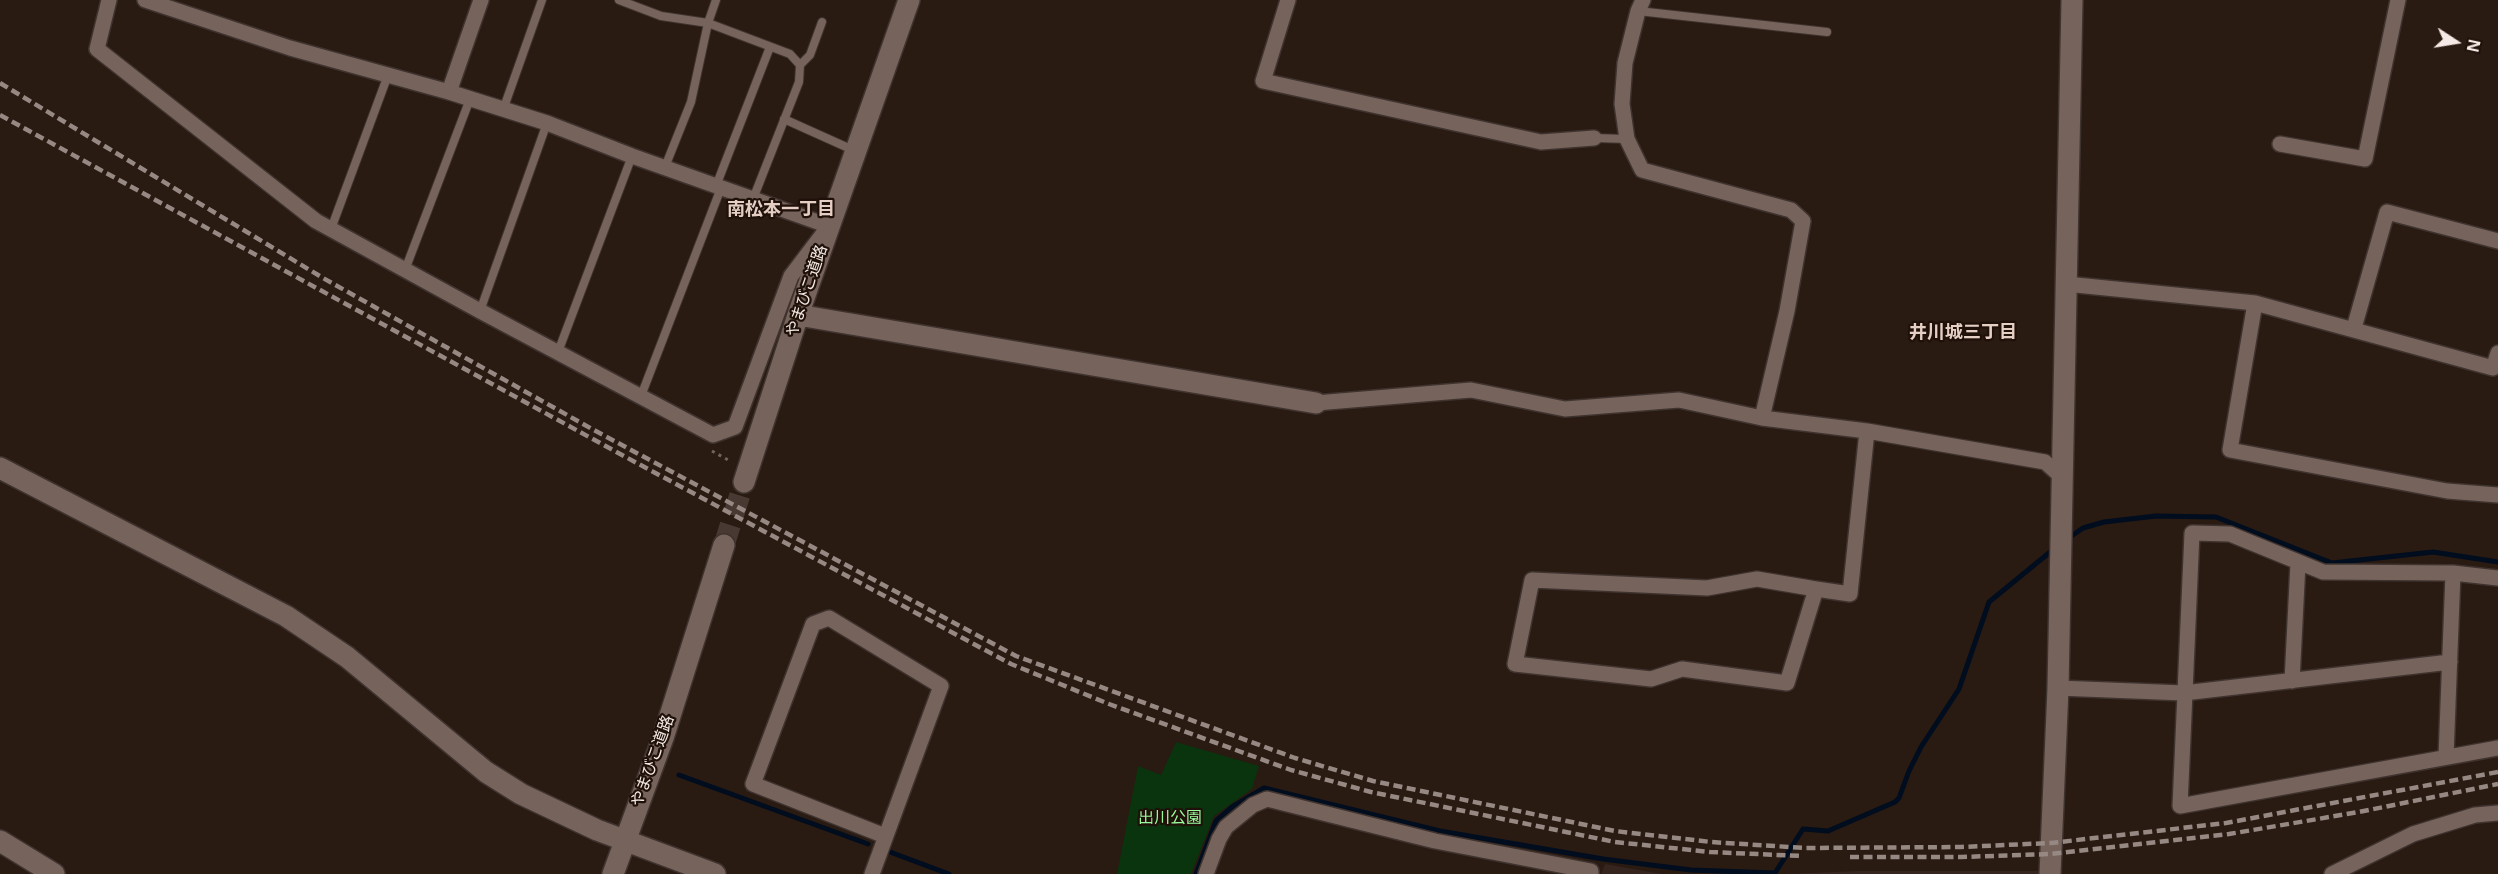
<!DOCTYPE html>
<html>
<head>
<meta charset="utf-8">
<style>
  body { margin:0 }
  #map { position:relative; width:2498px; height:874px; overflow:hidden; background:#291a12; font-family:"Noto Sans",sans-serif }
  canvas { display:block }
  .north { position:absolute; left:2426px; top:12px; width:60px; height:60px; -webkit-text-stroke:4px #1f1109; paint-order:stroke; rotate:102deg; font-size:16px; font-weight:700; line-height:24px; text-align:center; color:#f5eae5 }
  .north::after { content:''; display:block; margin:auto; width:21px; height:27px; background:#f5eae5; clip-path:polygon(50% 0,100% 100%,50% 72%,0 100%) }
</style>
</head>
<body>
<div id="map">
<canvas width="2498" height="874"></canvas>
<div class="north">N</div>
</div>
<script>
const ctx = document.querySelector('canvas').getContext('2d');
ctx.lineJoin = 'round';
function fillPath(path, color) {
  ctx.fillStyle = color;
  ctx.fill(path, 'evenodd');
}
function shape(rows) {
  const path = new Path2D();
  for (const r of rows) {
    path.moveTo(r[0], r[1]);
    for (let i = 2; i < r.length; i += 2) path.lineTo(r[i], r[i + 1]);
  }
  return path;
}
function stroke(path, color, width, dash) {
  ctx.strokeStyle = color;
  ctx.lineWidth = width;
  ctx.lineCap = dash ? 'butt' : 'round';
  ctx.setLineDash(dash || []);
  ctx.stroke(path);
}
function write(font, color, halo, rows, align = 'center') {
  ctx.font = font + ' "Noto Sans","Noto Sans JP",sans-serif';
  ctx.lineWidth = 4.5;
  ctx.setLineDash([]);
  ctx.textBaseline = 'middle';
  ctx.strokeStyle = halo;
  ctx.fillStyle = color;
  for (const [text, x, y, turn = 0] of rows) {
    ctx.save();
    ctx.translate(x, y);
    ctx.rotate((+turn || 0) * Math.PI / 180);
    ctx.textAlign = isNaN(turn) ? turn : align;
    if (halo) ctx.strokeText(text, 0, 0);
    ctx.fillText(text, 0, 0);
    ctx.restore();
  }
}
fillPath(shape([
  [1605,864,1662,874,1601,874],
  [1858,871,2042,871,2042,874,1784,874]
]), '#36241e');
fillPath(shape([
  [1176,742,1259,766,1252,789,1214,816,1191,874,1117,874,1138,766,1161,775]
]), '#0a340e');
stroke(shape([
  [2067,539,2083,528,2104,522,2156,516,2216,517,2332,563,2433,552,2498,562],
  [679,775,868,844],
  [890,852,949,874],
  [1196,874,1216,821,1232,807,1264,788,1440,831,1603,859,1691,870,1775,873,1803,829,1828,831,1895,802,1899,798,1909,771,1921,747,1959,689,1989,602,2055,548]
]), '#000d1e', 5);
stroke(shape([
  [724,545,744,482]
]), '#483932', 21, [21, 10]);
const lane = shape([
  [619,0,661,16,708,23,716,0],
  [1638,11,1827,32],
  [503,110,542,0],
  [784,119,853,150],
  [1594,138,1627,139],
  [665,167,691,102,708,23,790,54,800,65],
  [716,186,770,47],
  [753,199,799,82,800,65,810,55,822,22],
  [331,229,388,75],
  [405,270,470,99],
  [480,311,547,123],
  [558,352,632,156],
  [641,396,721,188]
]);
const street = shape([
  [109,0,97,49,316,221,480,311,713,435,735,427,791,276,829,226,632,156,547,123,449,92,290,48,145,0],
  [1288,0,1263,81,1541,142,1594,138],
  [1643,0,1638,11,1625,63,1622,104,1627,139,1642,170,1791,210,1803,221,1787,311,1762,418],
  [449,92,481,0],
  [2280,144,2365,159,2398,0],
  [2068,288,2076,285,2255,303,2493,368,2498,353],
  [2255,303,2230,450,2447,491,2498,495],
  [2354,328,2387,212,2498,241],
  [1316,403,1471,390,1565,409,1679,400,1762,418,1867,431,2045,462,2063,478],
  [2498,578,2453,573,2323,572,2230,534,2192,533,2180,806,2498,748],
  [1816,589,1757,579,1707,588,1532,580,1515,664,1651,679,1682,669,1787,683,1816,589,1850,594,1867,431],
  [2292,681,2298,563],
  [2058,688,2184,693,2450,662],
  [2446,757,2453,573],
  [872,874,941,686,829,618,813,624,753,784,885,836],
  [1206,874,1219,839,1226,827,1253,805,1267,799,1435,841,1591,871,1591,874],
  [2332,874,2413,834,2475,815,2498,813]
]);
const secondary = shape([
  [798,315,1316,403],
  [0,468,286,616,347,657,486,772,521,794,597,830,715,874],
  [744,482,798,315,909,0],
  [0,841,54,874],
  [613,874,663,738,724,545],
  [2050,874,2058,688,2072,0]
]);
stroke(lane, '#3f332f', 10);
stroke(street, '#3f332f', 18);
stroke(secondary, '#3f332f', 24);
stroke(shape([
  [712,451,730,461]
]), '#72655e', 3, [3, 4.5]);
stroke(lane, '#76635b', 8);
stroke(street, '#76635b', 15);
stroke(secondary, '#76635b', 21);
stroke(shape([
  [0,83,323,278,592,429,1016,656,1295,758,1373,781,1615,831,1711,842,1805,848,1961,847,2051,843,2226,823,2498,772],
  [0,115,622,455,1011,664,1109,704,1291,770,1371,792,1615,842,1710,852,1802,856],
  [1850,857,1961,857,2051,854,2229,834,2359,812,2498,784]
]), '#968983', 4.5, [9, 4.5]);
write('16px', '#f5eae5', '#1f1109', [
  ["やまびこ道路",807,291,-71],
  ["やまびこ道路",653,761,-70]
]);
write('16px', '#9af89d', '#1f1109', [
  ["出川公園",1170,818]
]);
write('bold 18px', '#e5cfc5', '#1f1109', [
  ["南松本一丁目",781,210],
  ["井川城三丁目",1963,333]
]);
</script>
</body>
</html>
